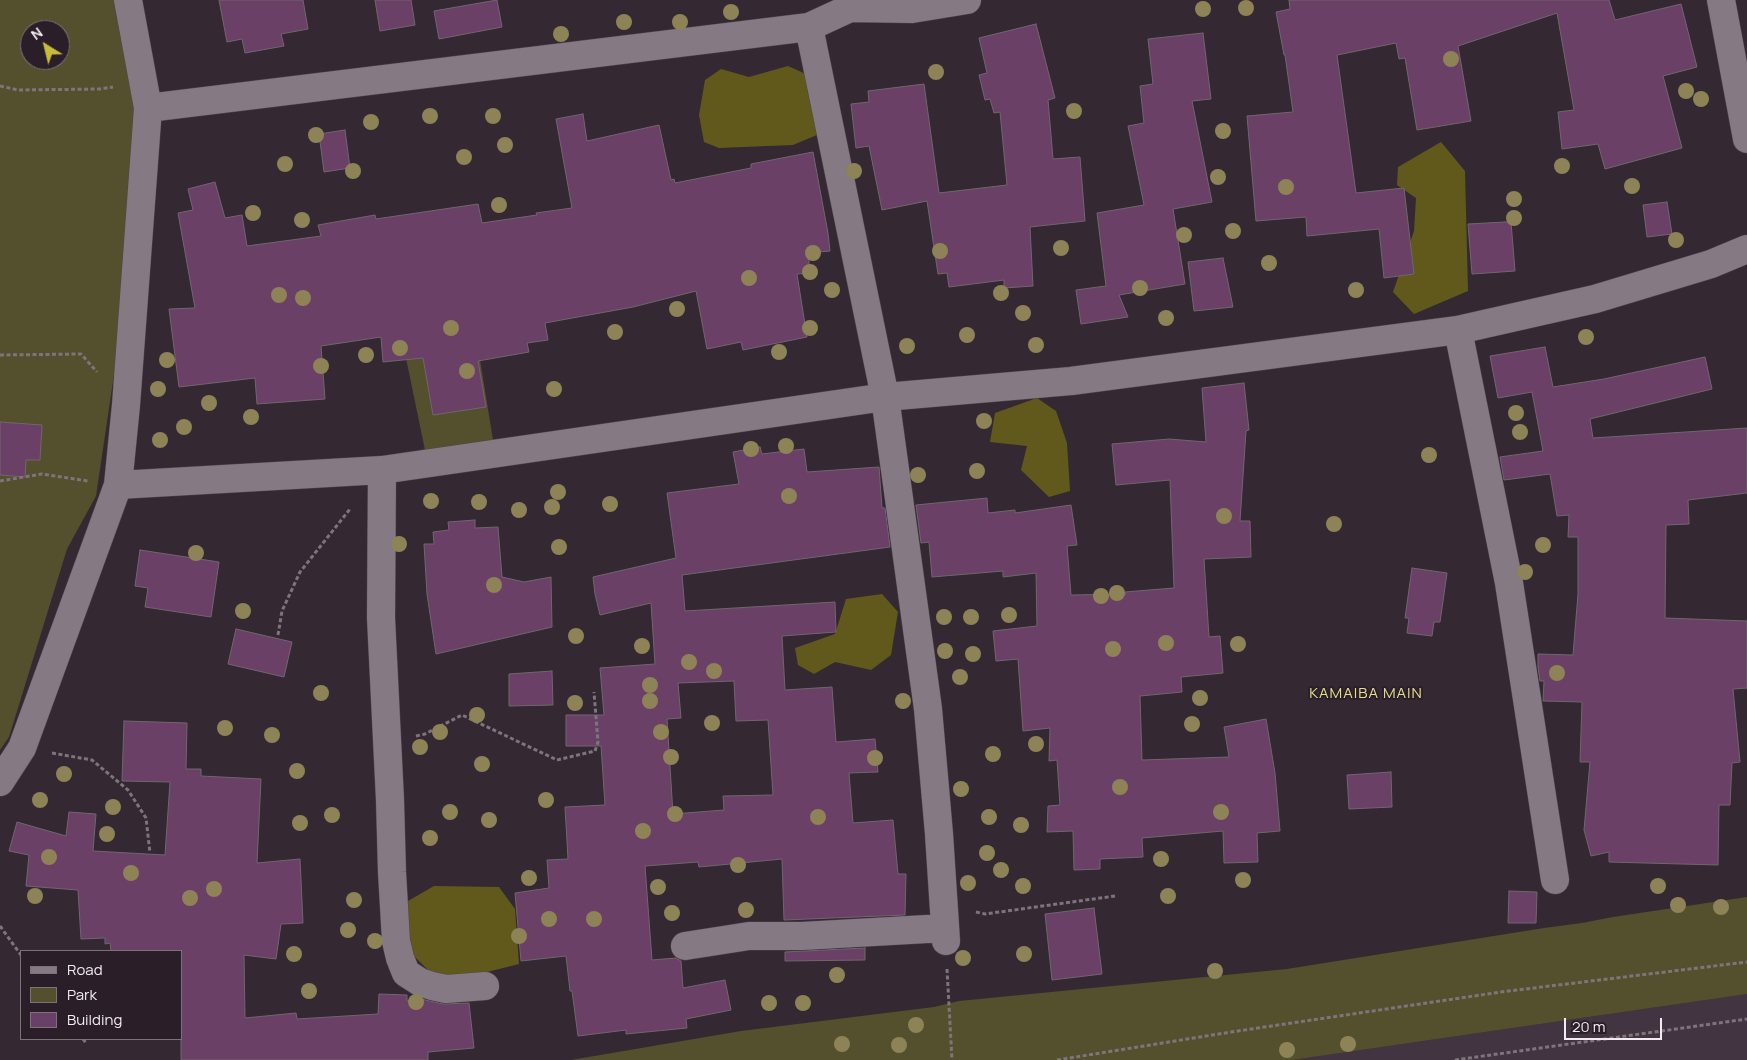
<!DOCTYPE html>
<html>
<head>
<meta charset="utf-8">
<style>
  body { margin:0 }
  #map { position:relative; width:1747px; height:1060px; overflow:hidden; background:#342933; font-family:Manrope,sans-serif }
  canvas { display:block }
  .legend { position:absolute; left:20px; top:950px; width:162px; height:90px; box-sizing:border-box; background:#2a1f29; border:1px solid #7a7179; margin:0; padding:6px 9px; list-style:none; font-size:15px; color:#f2ebf1 }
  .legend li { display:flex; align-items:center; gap:10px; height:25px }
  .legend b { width:25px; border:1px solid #7a7179 }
  .north { position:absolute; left:20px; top:20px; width:50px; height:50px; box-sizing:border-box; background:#2a1f29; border:1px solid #7a7179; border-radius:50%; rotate:324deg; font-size:14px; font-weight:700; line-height:20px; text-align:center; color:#f2ebf1 }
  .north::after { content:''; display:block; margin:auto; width:18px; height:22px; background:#c8bb3b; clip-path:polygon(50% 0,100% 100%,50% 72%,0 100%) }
  .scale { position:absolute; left:1564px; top:1018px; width:98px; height:22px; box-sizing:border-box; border:2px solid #f2ebf1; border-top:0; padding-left:6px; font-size:15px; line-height:18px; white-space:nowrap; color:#f2ebf1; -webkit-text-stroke:4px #2a1f29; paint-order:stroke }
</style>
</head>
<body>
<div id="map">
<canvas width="1747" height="1060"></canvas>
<ul class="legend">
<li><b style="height:6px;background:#857984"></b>Road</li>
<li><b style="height:14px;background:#54502d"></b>Park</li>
<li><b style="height:14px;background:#6b4067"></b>Building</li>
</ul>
<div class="north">N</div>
<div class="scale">20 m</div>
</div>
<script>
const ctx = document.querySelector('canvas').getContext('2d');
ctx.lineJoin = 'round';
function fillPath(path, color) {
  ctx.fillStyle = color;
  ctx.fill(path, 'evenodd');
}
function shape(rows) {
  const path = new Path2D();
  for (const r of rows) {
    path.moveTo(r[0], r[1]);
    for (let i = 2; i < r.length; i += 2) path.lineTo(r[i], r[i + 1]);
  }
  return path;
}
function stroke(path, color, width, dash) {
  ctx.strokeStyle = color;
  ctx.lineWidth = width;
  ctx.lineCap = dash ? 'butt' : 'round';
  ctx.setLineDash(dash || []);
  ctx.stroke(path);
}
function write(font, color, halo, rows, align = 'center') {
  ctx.font = font + ' Manrope,sans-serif';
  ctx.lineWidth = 4;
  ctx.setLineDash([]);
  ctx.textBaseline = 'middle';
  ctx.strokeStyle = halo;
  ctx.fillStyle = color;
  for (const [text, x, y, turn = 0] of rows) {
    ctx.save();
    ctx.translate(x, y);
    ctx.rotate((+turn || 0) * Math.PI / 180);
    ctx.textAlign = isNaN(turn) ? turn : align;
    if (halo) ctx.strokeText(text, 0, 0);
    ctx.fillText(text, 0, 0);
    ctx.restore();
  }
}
fillPath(shape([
  [1747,994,1747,1060,1292,1060]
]), '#433442');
fillPath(shape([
  [0,0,120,0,145,116,124,307,96,496,67,549,9,737,0,750],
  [30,30,60,30,60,60,30,60],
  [465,267,493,440,425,450,389,276],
  [1747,897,1747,994,1292,1060,571,1060,741,1031,934,1007,959,1001,1287,969,1544,928,1582,923,1613,917]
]), '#54502d');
fillPath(shape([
  [788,66,808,75,824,132,793,145,719,148,704,142,699,115,705,80,721,69,749,77],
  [1441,142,1465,171,1468,291,1414,314,1393,292,1414,231,1416,198,1397,185,1398,167],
  [1037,398,1056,411,1067,443,1070,491,1049,497,1021,470,1027,446,990,442,995,413],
  [882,594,898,612,891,655,871,670,835,662,814,674,798,665,795,648,835,634,846,599],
  [434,886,499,887,515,909,519,964,459,979,430,972,408,950,401,905]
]), '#60591b');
const building = shape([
  [219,0,303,0,308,29,281,34,284,46,245,53,242,39,227,42,219,0],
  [375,0,411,0,415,25,380,31,375,0],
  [497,0,502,27,439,39,434,11,497,0],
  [1289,0,1609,0,1615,20,1681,4,1697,67,1663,76,1682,148,1605,169,1598,144,1562,149,1558,112,1574,110,1557,13,1458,46,1471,121,1417,130,1405,58,1399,59,1396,43,1337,55,1356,193,1404,188,1414,274,1384,278,1379,229,1307,236,1306,217,1256,221,1247,116,1293,112,1285,55,1284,55,1276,12,1290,9,1289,0],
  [1036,24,1055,98,1048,100,1053,159,1080,157,1085,221,1030,227,1033,286,1004,288,1004,280,949,287,947,273,938,274,927,201,882,210,869,146,856,148,851,104,869,102,868,91,924,84,939,193,1007,185,1000,112,994,113,990,99,985,100,979,75,987,73,979,38,1036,24],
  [1203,33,1211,99,1192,101,1212,202,1173,209,1185,284,1119,295,1128,317,1081,324,1076,290,1106,286,1097,213,1144,205,1128,126,1144,123,1140,86,1153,84,1148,39,1203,33],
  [583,114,587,141,659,125,671,180,674,179,675,183,751,168,751,164,813,152,828,233,830,251,808,253,810,273,797,274,807,337,743,350,741,342,707,349,696,291,633,307,545,323,548,340,527,343,529,352,478,361,486,407,433,415,423,358,383,362,381,337,321,346,325,399,257,404,255,378,179,387,169,309,195,308,178,213,193,210,188,189,215,182,225,218,242,215,247,246,321,236,318,225,375,215,376,219,478,204,482,223,537,215,536,213,572,208,556,119,583,114],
  [345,130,350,168,324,172,319,134,345,130],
  [1667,202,1672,234,1647,237,1643,205,1667,202],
  [1505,222,1511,222,1515,271,1472,274,1468,224,1505,222],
  [1223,258,1233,307,1194,311,1188,262,1223,258],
  [1545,347,1553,387,1604,379,1705,357,1712,389,1590,419,1593,438,1747,428,1747,493,1688,500,1689,524,1666,525,1665,618,1747,621,1747,688,1733,689,1740,762,1732,763,1730,805,1719,805,1718,865,1609,862,1609,852,1591,856,1584,830,1590,762,1580,762,1582,702,1543,701,1544,681,1540,681,1538,667,1538,654,1573,655,1578,594,1578,537,1568,537,1569,515,1557,516,1550,474,1504,480,1500,457,1543,451,1532,392,1498,398,1490,356,1545,347],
  [1244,383,1249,430,1246,431,1240,521,1250,521,1251,557,1204,559,1209,637,1220,636,1223,673,1181,677,1182,692,1140,696,1142,760,1229,757,1224,727,1266,719,1275,773,1280,831,1257,833,1258,862,1224,863,1223,831,1142,838,1143,857,1100,859,1100,869,1074,870,1073,831,1047,832,1048,806,1060,805,1057,760,1049,761,1050,728,1023,731,1018,659,996,661,993,631,1037,626,1036,573,1003,577,1003,571,932,577,929,542,921,543,916,505,987,498,988,513,1015,510,1015,513,1071,505,1077,545,1067,546,1071,595,1126,594,1125,592,1174,588,1170,480,1116,485,1112,444,1169,439,1206,442,1202,388,1244,383],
  [0,422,42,425,40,460,26,460,25,477,0,475,0,422],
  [760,447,762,454,804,449,807,472,879,467,882,508,885,508,890,547,682,575,685,611,835,602,836,632,782,636,785,690,832,687,836,742,875,739,878,772,849,773,853,823,893,820,898,874,906,874,905,915,784,920,782,859,699,867,698,862,645,866,652,960,676,958,681,961,683,988,725,980,731,1010,686,1019,687,1028,626,1034,626,1030,578,1036,572,991,570,991,566,956,521,961,515,893,549,888,547,860,568,859,565,807,605,805,601,746,566,746,566,715,604,715,600,668,655,664,651,603,600,615,595,594,593,577,676,558,667,493,739,484,733,452,760,447],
  [734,681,736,721,768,720,773,795,723,796,724,810,673,814,667,719,681,718,678,683,734,681],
  [475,520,475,528,498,527,502,577,524,582,551,577,552,627,436,654,427,594,424,544,434,544,433,532,449,530,448,522,475,520],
  [140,550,219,562,211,617,145,607,148,588,135,586,140,550],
  [1412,568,1447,573,1440,622,1434,622,1432,636,1407,633,1409,618,1405,618,1412,568],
  [236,629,292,642,284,677,228,664,236,629],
  [552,671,553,705,509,706,509,674,552,671],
  [124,721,187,723,186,769,201,769,201,776,261,779,257,863,300,859,303,923,281,924,276,959,244,955,245,1018,296,1013,297,1019,378,1014,379,994,407,995,407,1001,421,999,443,1004,469,1003,474,1048,428,1052,428,1060,181,1060,181,951,111,951,110,943,105,944,105,938,81,939,78,890,26,886,29,855,9,851,17,822,66,836,69,812,96,814,93,851,165,855,170,782,122,781,124,721],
  [1391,772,1392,807,1349,809,1347,775,1391,772],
  [1509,891,1537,892,1536,923,1508,923,1509,891],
  [1094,908,1102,974,1052,980,1045,914,1094,908],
  [865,948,865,960,785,961,785,952,865,948]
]);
fillPath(building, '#6b4067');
stroke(building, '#71656f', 1);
const minor = shape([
  [1721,0,1747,139],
  [809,27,885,397,928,709,939,834,946,941],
  [148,108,809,27,850,8,912,9,967,0],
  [1458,330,1509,583,1555,880],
  [382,470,381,618,390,800,392,872,396,941,400,958,406,973,420,982,432,986,446,989,485,986],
  [118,485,382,470,885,397,1071,381,1458,330,1595,299,1711,264,1747,249],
  [0,782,22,748,118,485,126,405,148,108,128,0],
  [685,946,749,936,802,936,945,928]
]);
stroke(minor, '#4f464e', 29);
stroke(shape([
  [0,86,18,90,100,89,113,87],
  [0,355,81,354,97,372],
  [0,481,42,474,88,481],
  [278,635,282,611,300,572,350,509],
  [416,736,425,734,462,715,557,760,595,751,598,742,594,692],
  [52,753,92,760,128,790,146,818,150,853],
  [976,912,985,914,1115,896],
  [0,926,21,955],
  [947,969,952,1060],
  [83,1039,86,1043],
  [1057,1060,1231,1032,1501,992,1747,962],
  [1455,1060,1747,1019]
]), '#7d747c', 3, [4, 2.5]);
stroke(minor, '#857984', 28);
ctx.fillStyle = '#8e8357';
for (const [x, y] of [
  [1246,8],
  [1203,9],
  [731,12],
  [624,22],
  [680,22],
  [561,34],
  [1451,59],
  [936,72],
  [1686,91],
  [1701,99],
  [1074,111],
  [430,116],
  [493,116],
  [371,122],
  [1223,131],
  [316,135],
  [505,145],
  [464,157],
  [285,164],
  [1562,166],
  [353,171],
  [854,171],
  [1218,177],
  [1632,186],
  [1286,187],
  [1514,199],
  [499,205],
  [253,213],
  [1514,218],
  [302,220],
  [1233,231],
  [1184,235],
  [1676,240],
  [1061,248],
  [940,251],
  [813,253],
  [1269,263],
  [810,272],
  [749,278],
  [1140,288],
  [832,290],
  [1356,290],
  [1001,293],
  [279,295],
  [303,298],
  [677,309],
  [1023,313],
  [1166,318],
  [451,328],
  [810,328],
  [615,332],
  [967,335],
  [1586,337],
  [1036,345],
  [907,346],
  [400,348],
  [779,352],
  [366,355],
  [167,360],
  [321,366],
  [467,371],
  [158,389],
  [554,389],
  [209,403],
  [1516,413],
  [251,417],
  [984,421],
  [184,427],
  [1520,432],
  [160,440],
  [786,446],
  [751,449],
  [1429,455],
  [977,471],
  [918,475],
  [558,492],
  [789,496],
  [431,501],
  [479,502],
  [610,504],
  [552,507],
  [519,510],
  [1224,516],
  [1334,524],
  [399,544],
  [1543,545],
  [559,547],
  [196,553],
  [1525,572],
  [494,585],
  [1117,593],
  [1101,596],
  [243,611],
  [1009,615],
  [944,617],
  [971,617],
  [576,636],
  [1166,643],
  [1238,644],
  [642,646],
  [1113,649],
  [945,651],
  [973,654],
  [689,662],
  [714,671],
  [1557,673],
  [960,677],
  [650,685],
  [321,693],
  [1200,698],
  [650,701],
  [903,701],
  [575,703],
  [477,715],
  [712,723],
  [1192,724],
  [225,728],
  [440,732],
  [661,732],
  [272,735],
  [1036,744],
  [420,747],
  [993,754],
  [671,757],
  [875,758],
  [482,764],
  [297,771],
  [64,774],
  [1120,787],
  [961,789],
  [40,800],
  [546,800],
  [113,807],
  [450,812],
  [1221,812],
  [675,814],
  [332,815],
  [818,817],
  [989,817],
  [489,820],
  [300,823],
  [1021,825],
  [643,831],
  [107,834],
  [430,838],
  [987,853],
  [49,857],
  [1161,859],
  [738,865],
  [1001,870],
  [131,873],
  [529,878],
  [1243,880],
  [968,883],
  [1023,886],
  [1658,886],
  [658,887],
  [214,889],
  [35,896],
  [1168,896],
  [190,898],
  [354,900],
  [1678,905],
  [1721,907],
  [746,910],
  [672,913],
  [549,919],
  [594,919],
  [348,930],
  [519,936],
  [375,941],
  [294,954],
  [1024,954],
  [963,958],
  [1215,971],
  [837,975],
  [309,991],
  [416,1002],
  [769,1003],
  [803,1003],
  [916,1025],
  [842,1044],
  [1348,1044],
  [899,1045],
  [1287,1050]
]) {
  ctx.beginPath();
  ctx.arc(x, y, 8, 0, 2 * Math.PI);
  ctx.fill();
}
ctx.letterSpacing = '1px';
write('15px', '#e7df90', '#2a1f29', [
  ["KAMAIBA MAIN",1366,694]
]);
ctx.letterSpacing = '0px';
</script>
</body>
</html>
